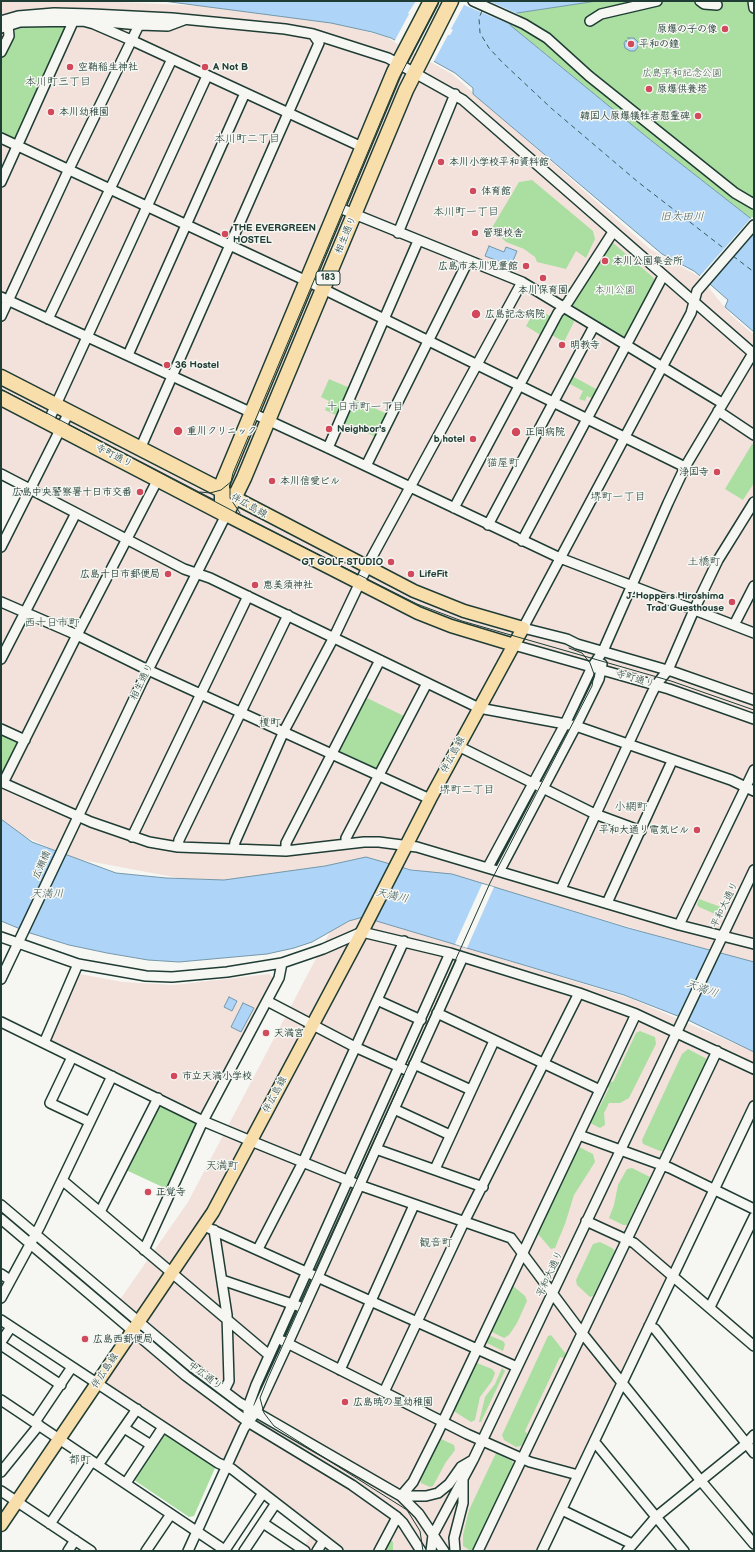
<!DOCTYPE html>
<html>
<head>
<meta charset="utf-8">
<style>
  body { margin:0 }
  #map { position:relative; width:755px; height:1552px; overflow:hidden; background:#f6f6f2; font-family:"Balsamiq Sans",sans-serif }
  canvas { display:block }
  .frame { position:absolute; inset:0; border:2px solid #1f3d34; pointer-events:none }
</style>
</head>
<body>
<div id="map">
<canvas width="755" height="1552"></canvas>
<div class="frame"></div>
</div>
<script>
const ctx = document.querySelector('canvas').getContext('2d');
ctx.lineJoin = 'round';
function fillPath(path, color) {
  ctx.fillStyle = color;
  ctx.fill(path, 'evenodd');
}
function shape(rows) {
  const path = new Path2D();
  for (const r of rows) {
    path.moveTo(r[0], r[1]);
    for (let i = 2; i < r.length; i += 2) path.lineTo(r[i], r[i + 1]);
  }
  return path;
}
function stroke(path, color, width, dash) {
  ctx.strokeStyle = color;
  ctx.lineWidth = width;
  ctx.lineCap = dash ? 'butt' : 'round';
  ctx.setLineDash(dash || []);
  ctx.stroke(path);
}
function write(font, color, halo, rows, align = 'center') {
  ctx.font = font + ' "Balsamiq Sans","Klee One",sans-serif';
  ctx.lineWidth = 3;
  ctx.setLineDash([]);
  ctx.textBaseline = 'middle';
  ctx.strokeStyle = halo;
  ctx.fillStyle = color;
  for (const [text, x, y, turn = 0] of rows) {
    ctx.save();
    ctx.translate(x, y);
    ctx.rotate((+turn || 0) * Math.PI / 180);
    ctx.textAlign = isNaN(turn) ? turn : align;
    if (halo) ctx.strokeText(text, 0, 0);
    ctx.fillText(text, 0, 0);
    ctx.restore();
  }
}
fillPath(shape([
  [96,1,203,6,337,23,386,37,452,74,650,249,700,277,731,315,754,335,754,964,476,882,373,861,236,881,184,879,72,858,17,833,1,822,1,546,29,490,1,475,1,2],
  [357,918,378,921,632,999,754,1052,754,1104,541,1551,302,1551,312,1532,238,1473,96,1384,135,1327,114,1308,188,1202,331,930],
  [80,974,123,982,174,985,269,974,275,979,205,1112,199,1112,51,1040,50,1036,77,976]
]), '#f3e2dc');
fillPath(shape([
  [597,1,754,1,754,221,648,138,510,25,509,18,517,13],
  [52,26,65,27,67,29,17,138,14,139,1,133,1,60,15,30,24,27],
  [532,180,593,231,595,239,586,258,576,251,566,269,537,262,535,257,524,249,506,242,502,238,492,234,490,231,519,182],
  [608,242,612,242,654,278,655,283,628,335,623,337,572,305,571,301],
  [536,308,552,317,542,336,526,326],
  [564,314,575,320,564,342,550,334,561,315],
  [572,376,598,390,593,399,587,396,585,401,579,399,583,391,568,383],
  [329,379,350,388,338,416,325,410,329,401,321,397],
  [353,398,387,414,376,437,342,422],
  [752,444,754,445,754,483,743,500,725,489],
  [365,697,406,717,380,766,376,768,339,751,339,748],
  [1,731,17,739,19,743,4,771,1,772],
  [699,899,721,907,719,912,715,914,699,907,697,905],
  [640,1031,655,1037,656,1044,629,1098,620,1103,609,1103,604,1113,605,1125,600,1128,590,1123,590,1120,594,1113,598,1110,609,1088,606,1086,608,1081,613,1082,636,1033],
  [688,1049,707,1059,664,1151,660,1151,643,1144,642,1140,682,1054],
  [161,1106,194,1122,197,1127,169,1190,126,1170,157,1107],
  [579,1147,593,1154,595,1162,574,1195,565,1224,555,1248,551,1249,538,1234],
  [632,1168,650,1177,627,1225,623,1225,609,1218,614,1205,618,1185,627,1169],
  [600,1242,612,1248,615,1251,593,1296,590,1297,577,1285,576,1280,593,1244],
  [512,1285,525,1296,527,1301,517,1323,509,1335,504,1338,490,1331],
  [488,1335,503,1341,505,1344,503,1351,487,1343],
  [551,1335,566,1354,564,1358,560,1357,525,1431,528,1435,521,1446,516,1447,504,1440,502,1435,548,1336],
  [477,1363,492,1369,495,1373,492,1381,480,1397,475,1420,471,1422,452,1410,475,1364],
  [502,1368,505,1371,481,1422,479,1422,485,1397,495,1384],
  [166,1434,214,1464,215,1468,194,1516,189,1517,134,1480,133,1477,161,1435],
  [441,1439,454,1445,455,1450,446,1462,433,1486,430,1487,421,1483,420,1479,438,1440],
  [496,1453,512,1461,514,1465,474,1550,471,1551,463,1546,463,1535,469,1510],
  [389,1539,393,1542,393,1551,383,1551]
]), '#aadfa1');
const water = shape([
  [163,1,597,1,517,13,509,18,510,25,648,138,754,221,754,332,725,307,728,300,711,285,694,271,662,254,473,94,473,88,455,73,437,63,391,38,372,32,331,23,163,1],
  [628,38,634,38,638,42,638,47,635,51,630,51,625,48,624,43,626,40,629,48,632,48,635,46,634,42,628,38],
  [489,246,504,252,506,247,517,251,511,266,485,256,489,246],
  [1,819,32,842,116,873,166,878,224,880,325,866,366,857,411,870,452,874,628,928,754,962,754,1052,688,1020,624,995,363,917,349,921,312,942,294,948,267,954,179,962,148,960,107,953,69,945,30,933,1,921,1,819],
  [229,997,237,1001,232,1011,224,1007,229,997],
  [243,1003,254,1008,241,1032,231,1027,243,1003]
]);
fillPath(water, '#aed4f7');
stroke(water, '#7598a9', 1);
fillPath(shape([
  [416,1,489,1,520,15,511,19,514,26,464,5,451,29,453,30,450,35,448,35,433,63,394,42,409,14,408,13],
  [752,217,754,218,754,231,707,285,699,277],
  [482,884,494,887,467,948,455,944]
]), '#f6f6f2');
stroke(shape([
  [482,11,479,18,480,33,489,48,502,62,551,108,638,182,726,250],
  [733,256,754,272]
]), '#3c5b5b', 1, [5, 4]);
const minor = shape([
  [473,1,524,24,547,38,589,76,735,193,754,204],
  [700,1,704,4,717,5],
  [753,1,754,8],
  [94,15,106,22,139,25,168,26,184,20],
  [1,21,18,16,54,13,92,14,172,18,285,29,313,34,388,58,463,100,754,354],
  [590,21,601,14,657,1],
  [1,28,20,22,83,21,94,24,131,40,362,147],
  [1,52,9,36,8,25],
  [1,138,313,284,685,467],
  [1,182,73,22],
  [337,207,522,282,722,403],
  [754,225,697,291,691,313,523,628,567,639,577,644,674,672,754,700],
  [398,233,455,94],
  [1,297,328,448,560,558,754,633],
  [1,316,69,169,139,25],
  [48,319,172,59],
  [128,355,245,93],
  [718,411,754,435],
  [48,422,207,76],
  [328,448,418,241],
  [140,449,319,43,313,34],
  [366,466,468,261],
  [1,474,184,569,210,578,479,708,576,726,731,780,754,791],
  [454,508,558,313,568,302,613,232],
  [488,525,594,326],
  [522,541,663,276],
  [1,547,69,412],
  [1,602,77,635,148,670,430,799],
  [734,625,754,586],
  [514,645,669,689,754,719],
  [1,659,76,513],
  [1,729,25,740],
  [458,746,595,814,641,831],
  [1,782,91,822,149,842,178,847,286,851,364,842,379,842,417,847,679,925,754,944],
  [3,783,77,635,158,479],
  [132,837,248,596],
  [346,844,346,838,427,683],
  [178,847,179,840,288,615],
  [234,849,235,842,284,731,334,637,372,557,522,282],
  [286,851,286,843,380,660],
  [488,867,565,724,592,667,603,651,668,503,685,467,753,353],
  [500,870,576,726,599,679,602,664],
  [561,889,651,695,656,685,668,670,694,610,718,560,754,502],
  [607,903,672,761],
  [679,925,754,770],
  [1,937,78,964,146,976,172,977,227,972,282,963,323,949,362,932,450,953,579,993,636,1014,754,1069],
  [1,979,142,682,226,515],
  [377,1000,421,1020],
  [267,1001,355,1047,406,1070],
  [437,1013,600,1090],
  [1,1022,203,1121,251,1141,359,1185,511,1238,582,1333,701,1481,754,1544],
  [44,1043,78,964],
  [72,1057,50,1103,90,1122],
  [414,1064,471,1090],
  [394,1109,450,1135],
  [579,1135,670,1168,754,1209],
  [376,1149,483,1187],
  [435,1169,494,1041],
  [62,1180,269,1355],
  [1,1205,191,1366,224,1391,240,1403,401,1496,419,1514,444,1551],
  [100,1212,158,1098],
  [1,1219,186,1376,248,1422,352,1485,397,1517,403,1523,421,1551],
  [586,1221,634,1243,754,1346],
  [204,1226,517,1367],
  [214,1230,227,1315,229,1381,224,1391],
  [258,1249,303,1162,404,941],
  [144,1250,203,1121,279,978,282,963],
  [1,1274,10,1280],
  [222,1280,298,1306],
  [1,1298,40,1226,112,1076],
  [710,1307,754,1217],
  [1,1320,218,1463,232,1469,338,1551],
  [649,1326,655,1329,754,1453],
  [283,1341,467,1434,530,1462,578,1475],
  [1,1342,11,1327],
  [1,1345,61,1385],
  [340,1370,414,1205],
  [384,1392,464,1222,579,993],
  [1,1400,226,1551],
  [248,1412,248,1407,256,1385,450,953],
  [35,1422,72,1367],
  [124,1428,151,1445],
  [594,1442,598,1446,684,1551],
  [98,1465,137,1409],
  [1,1472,39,1425],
  [126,1483,163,1427],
  [1,1491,91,1551],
  [401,1496,413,1482,438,1432,636,1014],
  [401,1496,426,1496,438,1493,449,1484,461,1467,473,1460],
  [562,1510,632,1544],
  [263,1523,305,1551],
  [50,1524,92,1461],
  [225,1550,263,1493],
  [68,1551,75,1540],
  [146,1551,171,1514],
  [188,1551,244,1428,256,1412,288,1343,463,957],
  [244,1551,276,1503],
  [317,1551,324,1540],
  [379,1551,397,1517],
  [431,1551,433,1535,473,1460,754,870],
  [455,1551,454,1538,463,1503,463,1480],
  [478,1551,717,1051],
  [542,1551,754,1106],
  [627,1551,656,1517,746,1444,754,1435]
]);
const major = shape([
  [226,515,418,613,451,626,514,645],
  [1,1525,213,1212,362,932,430,799,523,628,464,611,414,591,228,494]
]);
const highway = shape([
  [1,377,221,490],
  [1,398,226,515],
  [226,515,244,478,406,90,451,1],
  [226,515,222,501,222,484,394,72,431,1]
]);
stroke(minor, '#1f3d34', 12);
stroke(major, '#1f3d34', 15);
stroke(highway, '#1f3d34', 17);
stroke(minor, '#f6f6f2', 9);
stroke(major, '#f8deab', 12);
stroke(highway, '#f8deab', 14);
stroke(shape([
  [1,389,250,520,417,604,462,621,671,681,754,710],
  [200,492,210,493,221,490,232,481],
  [240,513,230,498,230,486,233,473,399,78,439,1],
  [423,1551,420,1531,407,1510,274,1426,264,1413,260,1398,268,1378,490,883,592,686,594,674,590,663,582,653,569,648]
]), '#1f3d34', 1);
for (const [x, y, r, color] of [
  [725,29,4,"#d1495b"],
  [631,44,4,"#d1495b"],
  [70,67,4,"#d1495b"],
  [205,67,4,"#d1495b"],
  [649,89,4,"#d1495b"],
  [51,112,4,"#d1495b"],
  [698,116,4,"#d1495b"],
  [441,162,4,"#d1495b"],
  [473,191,4,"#d1495b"],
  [475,233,4,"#d1495b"],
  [225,234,4,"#d1495b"],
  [605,261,4,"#d1495b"],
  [526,266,4,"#d1495b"],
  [543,278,4,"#d1495b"],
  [476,314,5,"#d1495b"],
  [562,345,4,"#d1495b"],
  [167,365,4,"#d1495b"],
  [329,429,4,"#d1495b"],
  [178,431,5,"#d1495b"],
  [516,432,5,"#d1495b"],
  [473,439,4,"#d1495b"],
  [717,472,4,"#d1495b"],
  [272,481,4,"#d1495b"],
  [140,492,4,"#d1495b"],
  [391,562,4,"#d1495b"],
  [168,574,4,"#d1495b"],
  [411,574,4,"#d1495b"],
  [255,585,4,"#d1495b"],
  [732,602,4,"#d1495b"],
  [697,830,4,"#d1495b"],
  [266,1033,4,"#d1495b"],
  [174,1076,4,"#d1495b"],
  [148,1192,4,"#d1495b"],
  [85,1339,4,"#d1495b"],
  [345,1402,4,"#d1495b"]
]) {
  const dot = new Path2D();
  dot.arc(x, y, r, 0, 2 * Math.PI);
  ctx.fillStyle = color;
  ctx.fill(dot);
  stroke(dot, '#f6f6f2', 1.5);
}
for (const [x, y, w] of [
  [328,278,24]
]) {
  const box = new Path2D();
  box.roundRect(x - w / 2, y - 7, w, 14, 3);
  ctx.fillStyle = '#f6f6f2';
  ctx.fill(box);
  stroke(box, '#1f3d34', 1);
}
write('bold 9px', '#1f3d34', null, [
  ["183",328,278]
]);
write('bold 10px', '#1f3d34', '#f6f6f2', [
  ["原爆の子の像",717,29,"right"],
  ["平和の鐘",639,44],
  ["空鞘稲生神社",78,67],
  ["A Not B",213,67],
  ["原爆供養塔",657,89],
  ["本川幼稚園",59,112],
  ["韓国人原爆犠牲者慰霊碑",690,116,"right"],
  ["本川小学校平和資料館",449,162],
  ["体育館",481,191],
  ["THE EVERGREEN",233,228],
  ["HOSTEL",233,240],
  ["管理校舎",483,233],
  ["本川公園集会所",613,261],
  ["広島市本川児童館",518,266,"right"],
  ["本川保育園",543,290,"center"],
  ["広島記念病院",485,314],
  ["明教寺",570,345],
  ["36 Hostel",175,365],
  ["Neighbor's",337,429],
  ["重川クリニック",187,431],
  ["正岡病院",525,432],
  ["b hotel",465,439,"right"],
  ["浄国寺",709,472,"right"],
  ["本川信愛ビル",280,481],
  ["広島中央警察署十日市交番",132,492,"right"],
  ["GT GOLF STUDIO",383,562,"right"],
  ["広島十日市郵便局",160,574,"right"],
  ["LifeFit",419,574],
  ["恵美須神社",263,585],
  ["J-Hoppers Hiroshima",724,596,"right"],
  ["Trad Guesthouse",724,608,"right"],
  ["平和大通り電気ビル",689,830,"right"],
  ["天満宮",274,1033],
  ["市立天満小学校",182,1076],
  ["正覚寺",156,1192],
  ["広島西郵便局",93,1339],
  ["広島暁の星幼稚園",353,1402]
], 'left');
write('10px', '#3b5d4a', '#f6f6f2', [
  ["広島平和記念公園",682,73],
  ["本川公園",615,290]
]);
write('10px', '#1f3d34', '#f6f6f2', [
  ["相生通り",346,235,-67],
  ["寺町通り",114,456,27],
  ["伴広島線",249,506,29],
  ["寺町通り",635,679,16],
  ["相生通り",142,682,-64],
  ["伴広島線",453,755,-62],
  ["広瀬橋",42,865,-66],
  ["平和大通り",725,905,-64],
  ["伴広島線",275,1095,-62],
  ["平和大通り",550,1274,-65],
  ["伴広島線",105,1371,-56],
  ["中広通り",205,1376,37]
]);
write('11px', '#1f3d34', '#f6f6f2', [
  ["本川町三丁目",58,82],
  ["本川町二丁目",247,139],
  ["本川町一丁目",466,212],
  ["十日市町一丁目",365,407],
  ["猫屋町",503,463],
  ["堺町一丁目",618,497],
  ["土橋町",704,562],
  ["西十日市町",52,623],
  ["榎町",270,723],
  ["堺町二丁目",467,790],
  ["小網町",631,807],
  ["天満町",222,1166],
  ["観音町",436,1243],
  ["都町",80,1460]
]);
write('italic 11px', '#3c5b5b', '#f6f6f2', [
  ["旧太田川",682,217],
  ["天満川",47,894],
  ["天満川",392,896,13],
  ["天満川",702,989,20]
]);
</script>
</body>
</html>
